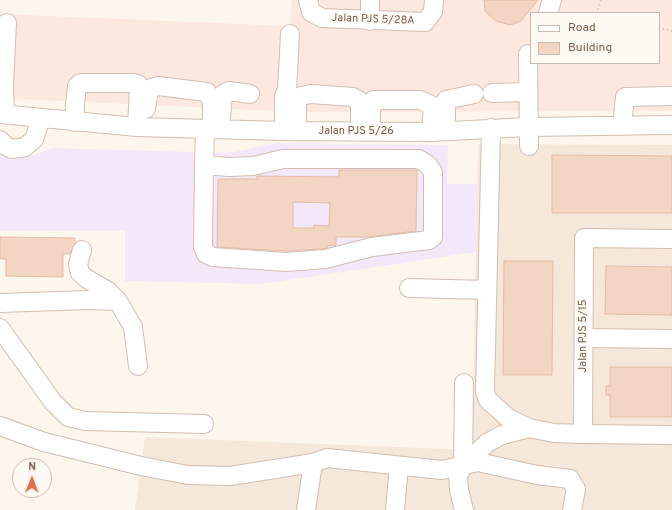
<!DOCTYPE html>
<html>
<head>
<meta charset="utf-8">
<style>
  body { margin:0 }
  #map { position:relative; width:672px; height:510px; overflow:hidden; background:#fdf6ec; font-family:Overpass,sans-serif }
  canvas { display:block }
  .legend { position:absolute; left:530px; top:12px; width:130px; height:52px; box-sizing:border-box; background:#fffaf3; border:1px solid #cabbb1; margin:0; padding:5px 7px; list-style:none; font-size:12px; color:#7a5c4d }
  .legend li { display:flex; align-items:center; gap:8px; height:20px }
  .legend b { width:20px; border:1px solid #cabbb1 }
  .north { position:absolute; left:12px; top:458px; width:40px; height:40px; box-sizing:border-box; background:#fffaf3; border:1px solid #cabbb1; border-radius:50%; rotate:1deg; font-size:11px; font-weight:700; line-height:16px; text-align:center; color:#7a5c4d }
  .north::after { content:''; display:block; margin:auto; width:14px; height:18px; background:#e76f51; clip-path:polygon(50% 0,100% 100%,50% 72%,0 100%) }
</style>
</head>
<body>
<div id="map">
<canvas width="672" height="510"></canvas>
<ul class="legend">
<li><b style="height:5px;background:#fff"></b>Road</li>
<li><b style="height:11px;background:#f3d5c3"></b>Building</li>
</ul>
<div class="north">N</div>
</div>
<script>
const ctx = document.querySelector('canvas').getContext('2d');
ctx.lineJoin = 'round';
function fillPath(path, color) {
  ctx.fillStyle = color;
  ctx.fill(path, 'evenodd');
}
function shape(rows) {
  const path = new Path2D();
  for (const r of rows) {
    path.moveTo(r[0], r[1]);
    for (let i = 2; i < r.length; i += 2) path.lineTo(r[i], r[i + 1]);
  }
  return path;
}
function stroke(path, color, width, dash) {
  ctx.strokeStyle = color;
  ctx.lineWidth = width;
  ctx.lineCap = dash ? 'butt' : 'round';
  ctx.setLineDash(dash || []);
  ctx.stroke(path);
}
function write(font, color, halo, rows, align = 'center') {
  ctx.font = font + ' Overpass,sans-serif';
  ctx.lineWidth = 3.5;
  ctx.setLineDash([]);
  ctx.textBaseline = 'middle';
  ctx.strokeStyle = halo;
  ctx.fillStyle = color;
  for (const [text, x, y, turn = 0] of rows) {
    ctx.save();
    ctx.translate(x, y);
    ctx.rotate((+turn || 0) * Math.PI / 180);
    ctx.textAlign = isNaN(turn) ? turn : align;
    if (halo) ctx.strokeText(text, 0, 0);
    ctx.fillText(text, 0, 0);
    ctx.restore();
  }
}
fillPath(shape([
  [478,144,672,145,672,510,135,510,145,437,472,450]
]), '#f5e8da');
fillPath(shape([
  [292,0,672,0,672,111,297,112,0,98,0,14,290,26],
  [531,13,659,13,659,63,531,63]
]), '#fde8e0');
fillPath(shape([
  [278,143,448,145,447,184,477,184,476,252,261,284,125,281,125,231,0,231,0,155,31,156,52,148,228,153]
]), '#f3e8fa');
const building = shape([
  [484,0,538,0,521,21,510,25,496,21,485,11,484,0],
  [552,155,672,156,672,213,552,213,552,155],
  [339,170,417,170,416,231,367,237,336,237,336,245,327,246,327,248,323,249,286,251,217,247,218,179,257,179,257,176,339,177,339,170],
  [293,202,330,203,329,226,314,225,314,228,293,228,293,202],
  [0,237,75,238,75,243,70,254,63,254,63,277,6,276,6,259,0,259,0,237],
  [504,261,553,261,552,375,503,375,504,261],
  [606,266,672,267,672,315,605,314,606,266],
  [610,367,672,367,672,417,610,417,610,395,606,395,606,386,610,386,610,367]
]);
fillPath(building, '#f3d5c3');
stroke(building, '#e6bba3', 1);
const minor = shape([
  [308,0,311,12,322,18,425,22,433,12,434,0],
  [548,13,552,0],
  [370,21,370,0],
  [528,54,529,146],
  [492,93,528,92],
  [146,109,149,89,158,86,207,92,212,102,212,130],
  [0,114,137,127,284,131,431,132,528,127,672,125],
  [5,114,4,84,7,23],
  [221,119,223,94,229,91,250,94],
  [75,122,75,104,77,86,80,83,133,83,138,84,139,88,137,127],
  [622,126,625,97,672,96],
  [491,128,485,392,488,400,508,418,529,428],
  [371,129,371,110,374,100,420,100,433,106,431,132],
  [284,131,284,96,287,90,290,34],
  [297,131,297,100,301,96,311,94,353,97,360,101,360,132],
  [446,131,446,100,474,94],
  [0,140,6,146,12,149,25,147,34,139,41,119],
  [204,165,229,167,253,166,283,159,419,159,428,165,433,172,433,237,429,240,372,247,325,259,286,262,213,257,206,254,203,247,204,165,205,130],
  [82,250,78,264,80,273,87,279,108,291,118,301,133,327,138,366],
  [409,288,487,290],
  [0,303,89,300,118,301],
  [0,328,53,402,68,417,85,421,204,424],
  [584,338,672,339],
  [0,426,44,442,141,466,188,475,230,476,313,463,327,458,442,470,478,462,537,475,570,479,576,489,572,510],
  [583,434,584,238,672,239],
  [463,466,464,383],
  [306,510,313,463],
  [395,510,399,466],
  [464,510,459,490,458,476,463,466,487,443,502,435,529,428,554,433,583,434,672,435]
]);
stroke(minor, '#d1beb0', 20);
stroke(shape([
  [597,13,601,0],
  [659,28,672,31]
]), '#d9b8a5', 2, [1, 3]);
stroke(minor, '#fff', 18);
write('11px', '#7a5c4d', '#fffaf3', [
  ["Jalan PJS 5/28A",373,20,2],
  ["Jalan PJS 5/26",356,132],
  ["Jalan PJS 5/15",584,336,-90]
]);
</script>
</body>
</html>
